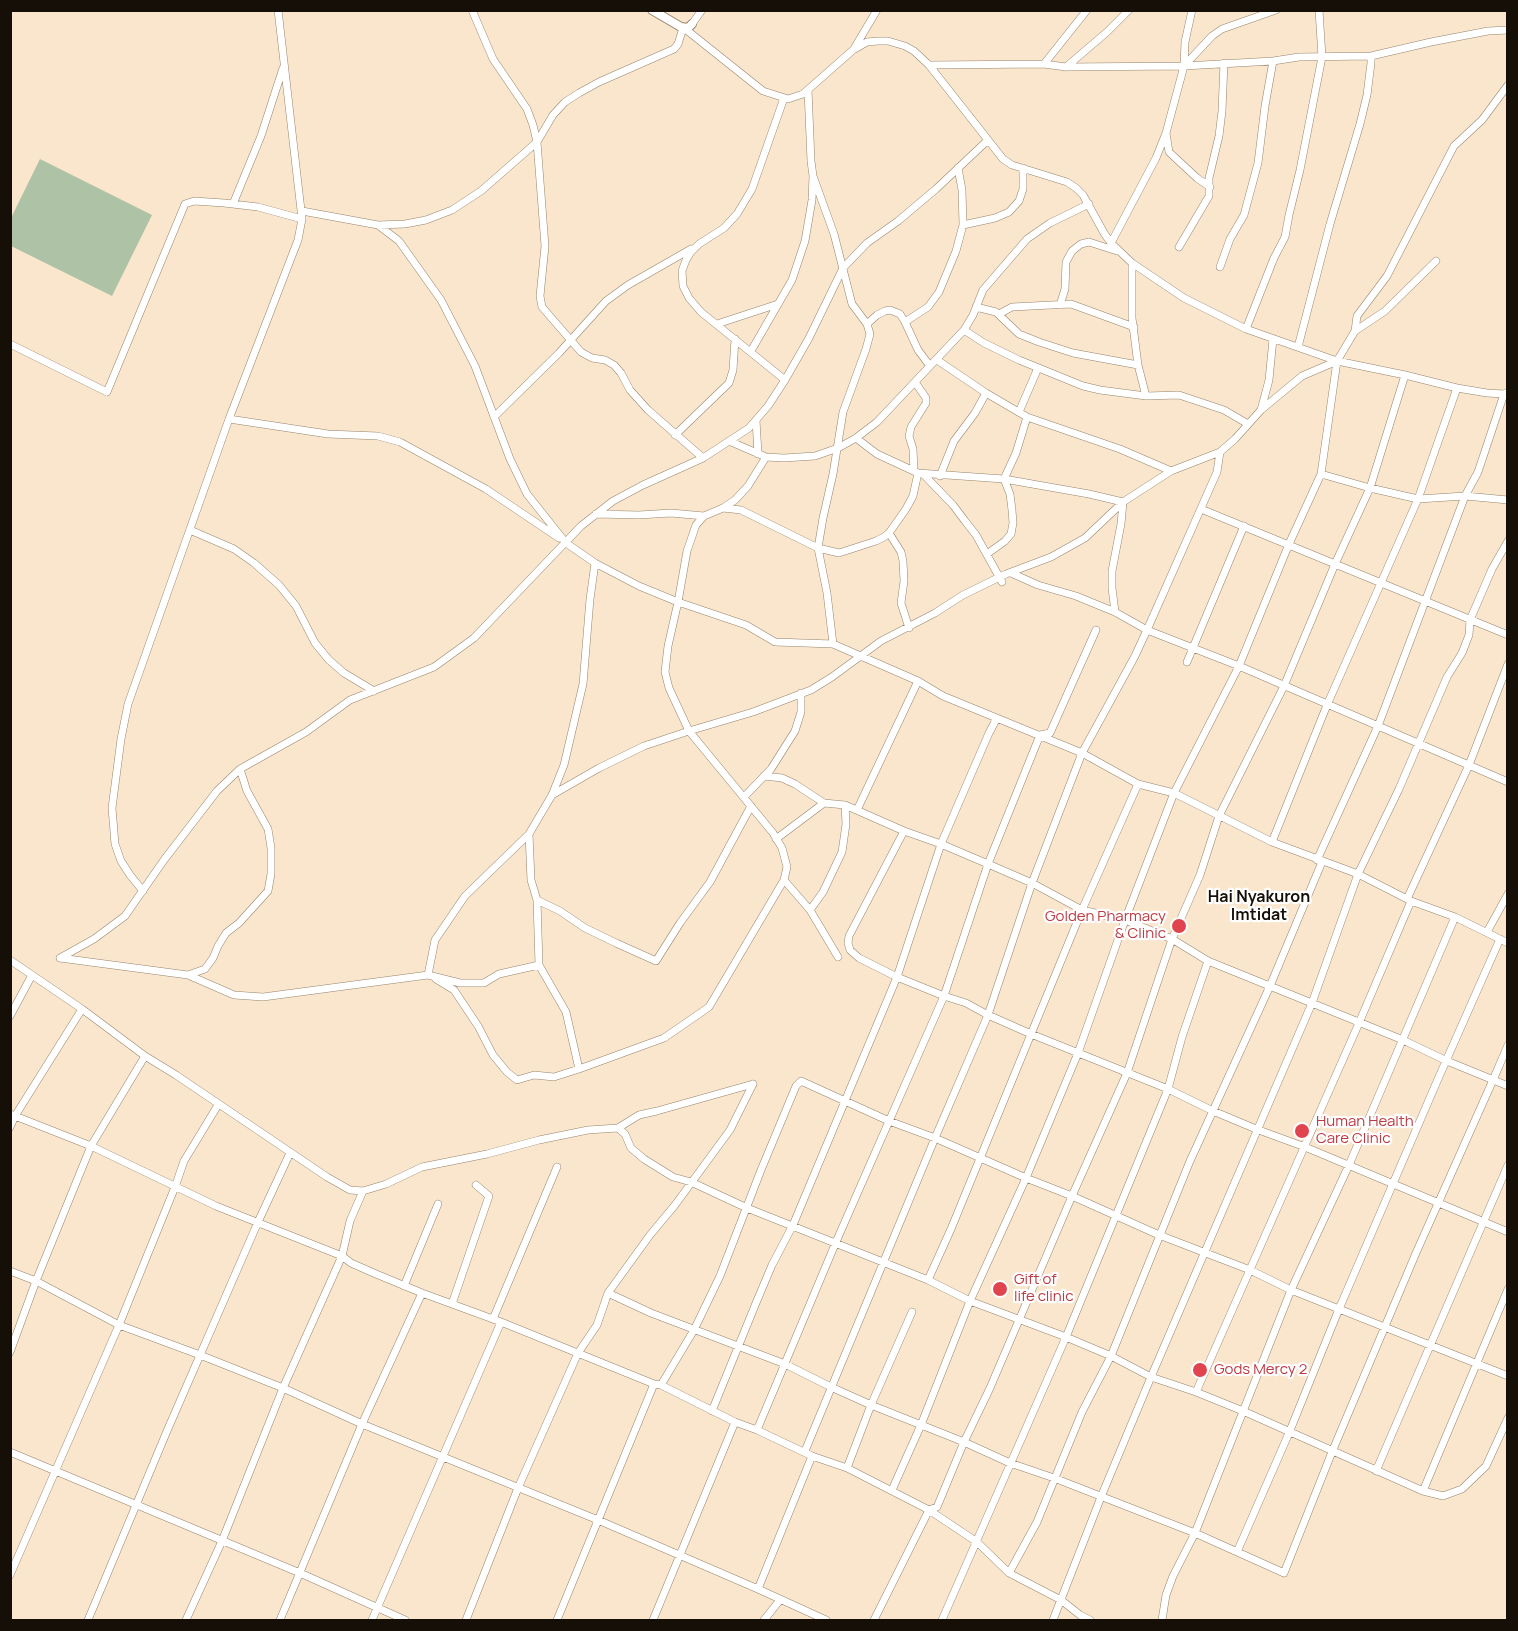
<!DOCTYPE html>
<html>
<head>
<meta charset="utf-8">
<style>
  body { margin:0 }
  #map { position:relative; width:1518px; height:1631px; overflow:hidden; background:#f9e6cc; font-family:Manrope,sans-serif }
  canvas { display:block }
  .frame { position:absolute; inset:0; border:12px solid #160f07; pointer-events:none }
</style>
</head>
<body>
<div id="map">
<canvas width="1518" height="1631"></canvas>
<div class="frame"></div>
</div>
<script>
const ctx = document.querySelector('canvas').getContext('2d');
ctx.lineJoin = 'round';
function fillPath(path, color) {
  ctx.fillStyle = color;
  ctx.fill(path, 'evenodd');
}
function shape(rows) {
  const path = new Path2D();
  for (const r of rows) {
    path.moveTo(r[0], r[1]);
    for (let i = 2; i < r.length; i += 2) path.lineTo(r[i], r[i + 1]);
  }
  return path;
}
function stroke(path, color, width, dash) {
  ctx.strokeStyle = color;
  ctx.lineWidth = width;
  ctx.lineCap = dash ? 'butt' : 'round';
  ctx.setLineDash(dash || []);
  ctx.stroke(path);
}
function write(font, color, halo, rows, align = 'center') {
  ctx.font = font + ' Manrope,sans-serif';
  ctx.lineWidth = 4.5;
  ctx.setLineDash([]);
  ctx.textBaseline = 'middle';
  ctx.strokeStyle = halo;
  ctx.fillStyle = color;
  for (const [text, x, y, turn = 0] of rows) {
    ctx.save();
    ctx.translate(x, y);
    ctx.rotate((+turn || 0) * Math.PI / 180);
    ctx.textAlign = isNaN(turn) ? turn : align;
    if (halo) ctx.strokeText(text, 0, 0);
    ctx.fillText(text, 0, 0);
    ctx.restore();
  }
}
fillPath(shape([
  [40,159,152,215,112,296,11,246,11,218]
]), '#aec2a5');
const minor = shape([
  [472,10,493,59,527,109,533,125,537,142,545,246,540,296,542,307,581,352,592,358,605,360,614,365,621,373,630,390,648,410,703,458],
  [692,24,702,10],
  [684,28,763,91,788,99,803,94,853,50,867,42,878,41,888,41,905,46,914,51,929,65,1044,64,1066,67,1184,66,1273,61,1299,57,1371,56,1431,42,1488,31,1508,30],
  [855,47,877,10],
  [1044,64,1087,10],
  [929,65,1003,159,1012,165,1067,182,1076,188,1083,195,1104,233,1111,243,1132,263,1184,298,1246,329,1337,361,1405,375,1457,388,1487,393,1504,394,1508,392],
  [1184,66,1212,36,1222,29,1276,10],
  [1066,67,1107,32,1129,10],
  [784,98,752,189,737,214,724,228,699,244,691,252,686,260,682,271,683,286,689,298,701,312,785,380],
  [1166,133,1169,152,1197,178,1210,187],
  [813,176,834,234,852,304,867,324,870,334,866,349,843,412,833,474,823,518,818,548,827,593,833,644],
  [233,204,261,136,283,68],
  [302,211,378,225,399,241,441,300,475,366,510,459,527,494,566,543,595,563,639,586,678,602,746,625,775,642,833,644,918,681,943,696,1082,753,1138,784,1174,793,1272,842,1358,874,1411,901,1455,917,1508,943],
  [378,225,405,224,426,220,452,210,481,191,537,142,553,115,565,102,579,93,599,82,674,49,678,44,683,28],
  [963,225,995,218,1009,212,1019,201,1023,189,1023,168],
  [1111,243,1156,158,1166,133,1184,66,1185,42,1192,10],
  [1179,247,1209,196,1209,178,1219,136,1222,111,1224,63],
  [1436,261,1385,311,1355,331,1337,361,1321,474,1370,488,1418,499,1465,496,1508,500],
  [1220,267,1230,239,1244,215,1258,163,1265,106,1273,61],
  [1060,305,1065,289,1066,262,1072,251,1081,244,1089,242,1117,251],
  [976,307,996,312,1019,334,1039,342,1073,353,1138,365],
  [999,314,1012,307,1071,304,1134,327],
  [905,322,928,307,939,292,956,251,963,225,962,190,958,168],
  [717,324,778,304],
  [867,324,877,315,885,311,890,310,900,314,905,322,918,350,930,366],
  [1246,329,1274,258,1285,237,1289,215,1300,170,1322,57,1319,10],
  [964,330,984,343,1019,360,1083,386,1100,390,1146,396,1138,365,1132,318,1132,263],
  [1355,331,1357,316,1387,276,1454,146,1482,120,1508,85],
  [10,344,107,392,185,204,194,201,224,203,258,207,302,219],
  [1298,347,1330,224,1360,124,1367,95,1371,63,1371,56],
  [751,351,792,280,805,241,812,200,813,176,811,161,808,90],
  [937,360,986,393,1027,417,1120,449,1171,471],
  [1146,396,1179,395,1224,410,1248,424],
  [1261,410,1302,376,1337,361],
  [1019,412,1038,368],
  [494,417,559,353,606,301,628,285,691,249],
  [229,419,328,434,378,436,400,442,486,489,559,538],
  [756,420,758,454],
  [675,435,729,383,733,370,735,339],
  [856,438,877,454,918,473,1004,479,1089,494,1123,502,1121,524,1112,571,1112,588,1115,612],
  [729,441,766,457,784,458,815,456,838,448,856,438,877,422,964,330,973,315,983,290,1027,239,1050,223,1089,204],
  [914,471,913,449,909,436,911,427,926,403,926,398,915,382],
  [923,474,953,505,965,521,976,535,1002,582],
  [940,476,954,441,975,413,986,393],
  [723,508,741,510,818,548,839,553,876,541,884,537,889,533,906,509,913,496,918,473],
  [1201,509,1508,635],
  [596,514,639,515,671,513,704,516],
  [190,530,234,549,254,563,279,585,296,606,315,643,329,660,344,673,374,691],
  [889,533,901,552,903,561,904,581,901,603,909,628],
  [987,554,1005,541,1011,534,1013,523,1012,510,1010,494,1004,479,1016,453,1027,417],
  [1011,573,1038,585,1076,596,1115,612,1147,630,1239,666,1508,782],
  [1187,662,1244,526],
  [764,776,782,778,795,784,824,803],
  [552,795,599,768,644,746,689,731,753,712,811,690,832,677,881,641,935,613,963,595,1006,574,1051,557,1085,538,1123,502,1171,471,1220,452,1235,439,1261,410,1269,380,1273,339],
  [744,797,771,769,795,731,801,712,801,693],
  [857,810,918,681],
  [904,831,849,936,848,943,850,950,859,958,897,977,944,996,966,1003,988,1015,1031,1034,1168,1089,1213,1111,1256,1129,1305,1147,1508,1232],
  [529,834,531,880,537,900,539,965],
  [776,839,824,803,845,805,904,831,941,844,988,864,1032,883,1082,910,1125,920,1172,939,1208,961,1403,1040,1447,1061,1508,1086],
  [1272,842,1327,705,1418,499,1457,388],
  [1317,860,1378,726,1465,496,1478,472,1504,394],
  [784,880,810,910,838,957],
  [143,891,130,875,121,861,115,844,112,808,121,739,128,704,229,419,298,240,302,219,278,10],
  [1407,899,1469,765,1508,664],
  [537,900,560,911,585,928,616,943,656,961,680,923,710,882,751,806],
  [810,910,823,892,842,852,846,824,845,805],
  [1487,932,1508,894],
  [60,958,94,939,125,916,164,860,217,791,240,769,306,732,350,700,434,667,474,638,581,526,613,501,643,485,703,458,749,428,768,406,785,380,809,338,843,268,867,243,898,221,936,189,988,140],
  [60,958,188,975,234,995,263,997,428,975,435,940,465,896,529,834,552,795,564,765,583,684,590,599,595,563],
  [10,960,82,1009,145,1056,176,1075,327,1177,350,1190,363,1191,386,1184,422,1167,487,1154,539,1140,588,1130,618,1128,639,1115,657,1111,753,1084],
  [188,975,205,969,213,958,218,946,226,933,239,923,268,891,271,874,271,848,268,829,247,791,240,769],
  [428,975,460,983,484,983,499,974,539,965,566,1012,579,1069,664,1038,709,1007,784,880,787,867,782,848,773,833,689,731,669,688,665,672,668,646,678,602,687,551,696,525,704,516,723,508,735,500,748,486,766,457],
  [436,979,454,990,478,1026,493,1055,507,1072,517,1080,534,1075,554,1077,579,1069],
  [10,1016,32,975],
  [10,1114,91,1146,216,1206,342,1256,351,1263,376,1274,422,1293,501,1322,654,1384,661,1385,735,1422,757,1430,812,1456,847,1468,929,1510,977,1542,1009,1573,1061,1600,1080,1615,1090,1620],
  [10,1127,15,1116,82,1009],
  [618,1128,625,1134,631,1148,644,1159,673,1177,691,1182,747,1208,928,1280,970,1301,1066,1337,1111,1356,1151,1377,1196,1392,1243,1411,1423,1491,1443,1496,1462,1489,1486,1466,1508,1418],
  [10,1271,36,1281,119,1325,200,1355,283,1388,362,1424,598,1520,758,1589,826,1620],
  [928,1280,951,1229,1082,910,1138,784],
  [404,1286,438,1204],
  [608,1293,651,1313,785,1364,831,1387,871,1405,964,1442,1010,1463,1054,1478,1195,1533,1284,1573,1332,1452,1416,1253,1493,1080,1508,1045],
  [452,1304,489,1196,476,1185],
  [493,1319,557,1167],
  [10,1352,36,1281,91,1146,145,1056],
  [661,1385,694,1330,720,1276,761,1170,796,1086,801,1081,889,1121,935,1138,1026,1178,1072,1196,1159,1235,1250,1270,1291,1290,1508,1376],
  [1196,1392,1359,1023,1411,901],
  [712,1411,756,1303,772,1265,793,1225,897,977,941,844,989,733,997,718],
  [757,1430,836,1242,944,996,988,864,1040,735,1050,733,1096,630],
  [805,1451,935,1138,988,1015,1032,883,1082,753,1135,656,1147,630,1217,472,1220,452],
  [10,1452,300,1573,405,1620],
  [847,1468,871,1405,912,1312],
  [1376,1471,1508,1165],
  [892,1490,921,1425,970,1301,1026,1178,1078,1053,1125,920,1174,793,1239,666,1289,544,1321,474],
  [1423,1491,1508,1289],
  [1237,1552,1289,1433,1339,1309,1438,1079,1500,939],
  [1009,1573,1037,1522,1082,1412,1111,1356,1190,1161,1270,986,1322,862],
  [10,1575,119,1325,175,1187,184,1161,218,1105],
  [758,1589,812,1456],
  [88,1620,167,1431,258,1222,290,1153],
  [186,1620,222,1541,283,1388,342,1256,350,1221,363,1191],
  [280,1620,362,1424,422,1293],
  [372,1620,501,1322],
  [466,1620,518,1488,578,1353,597,1325,608,1293,650,1235,675,1205,730,1130,753,1084],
  [557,1620,654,1384],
  [653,1620,735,1422],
  [764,1620,780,1600],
  [874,1620,929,1510,937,1507,964,1442,990,1388,1072,1196,1127,1073,1172,939,1200,875,1219,816,1284,686,1335,564,1370,488,1405,375],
  [942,1620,1066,1337,1168,1089,1182,1037,1208,961],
  [1053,1620,1101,1497,1151,1377,1312,1003,1358,874,1399,789,1447,677,1462,653,1469,635,1470,620,1492,569,1508,541],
  [1162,1620,1166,1595,1173,1576,1195,1533,1291,1290,1349,1165,1455,917]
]);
const tertiary = shape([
  [652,10,681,27,688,28,692,24]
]);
stroke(minor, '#96846c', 8);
stroke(tertiary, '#96846c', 10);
stroke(minor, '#fff', 7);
stroke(tertiary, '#fff', 8);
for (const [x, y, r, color] of [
  [1179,926,8,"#e0444e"],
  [1302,1131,8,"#e0444e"],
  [1000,1289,8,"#e0444e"],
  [1200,1370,8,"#e0444e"]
]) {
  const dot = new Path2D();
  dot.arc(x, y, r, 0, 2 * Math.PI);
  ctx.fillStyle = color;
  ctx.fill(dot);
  stroke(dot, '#fff', 2);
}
write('15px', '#be3a42', '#fff', [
  ["Golden Pharmacy",1166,917,"right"],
  ["& Clinic",1166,934,"right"],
  ["Human Health",1316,1122],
  ["Care Clinic",1316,1139],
  ["Gift of",1014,1280],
  ["life clinic",1014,1297],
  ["Gods Mercy 2",1214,1370]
], 'left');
write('bold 16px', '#160f07', '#fff', [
  ["Hai Nyakuron",1259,898],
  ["Imtidat",1259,916]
]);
</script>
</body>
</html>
